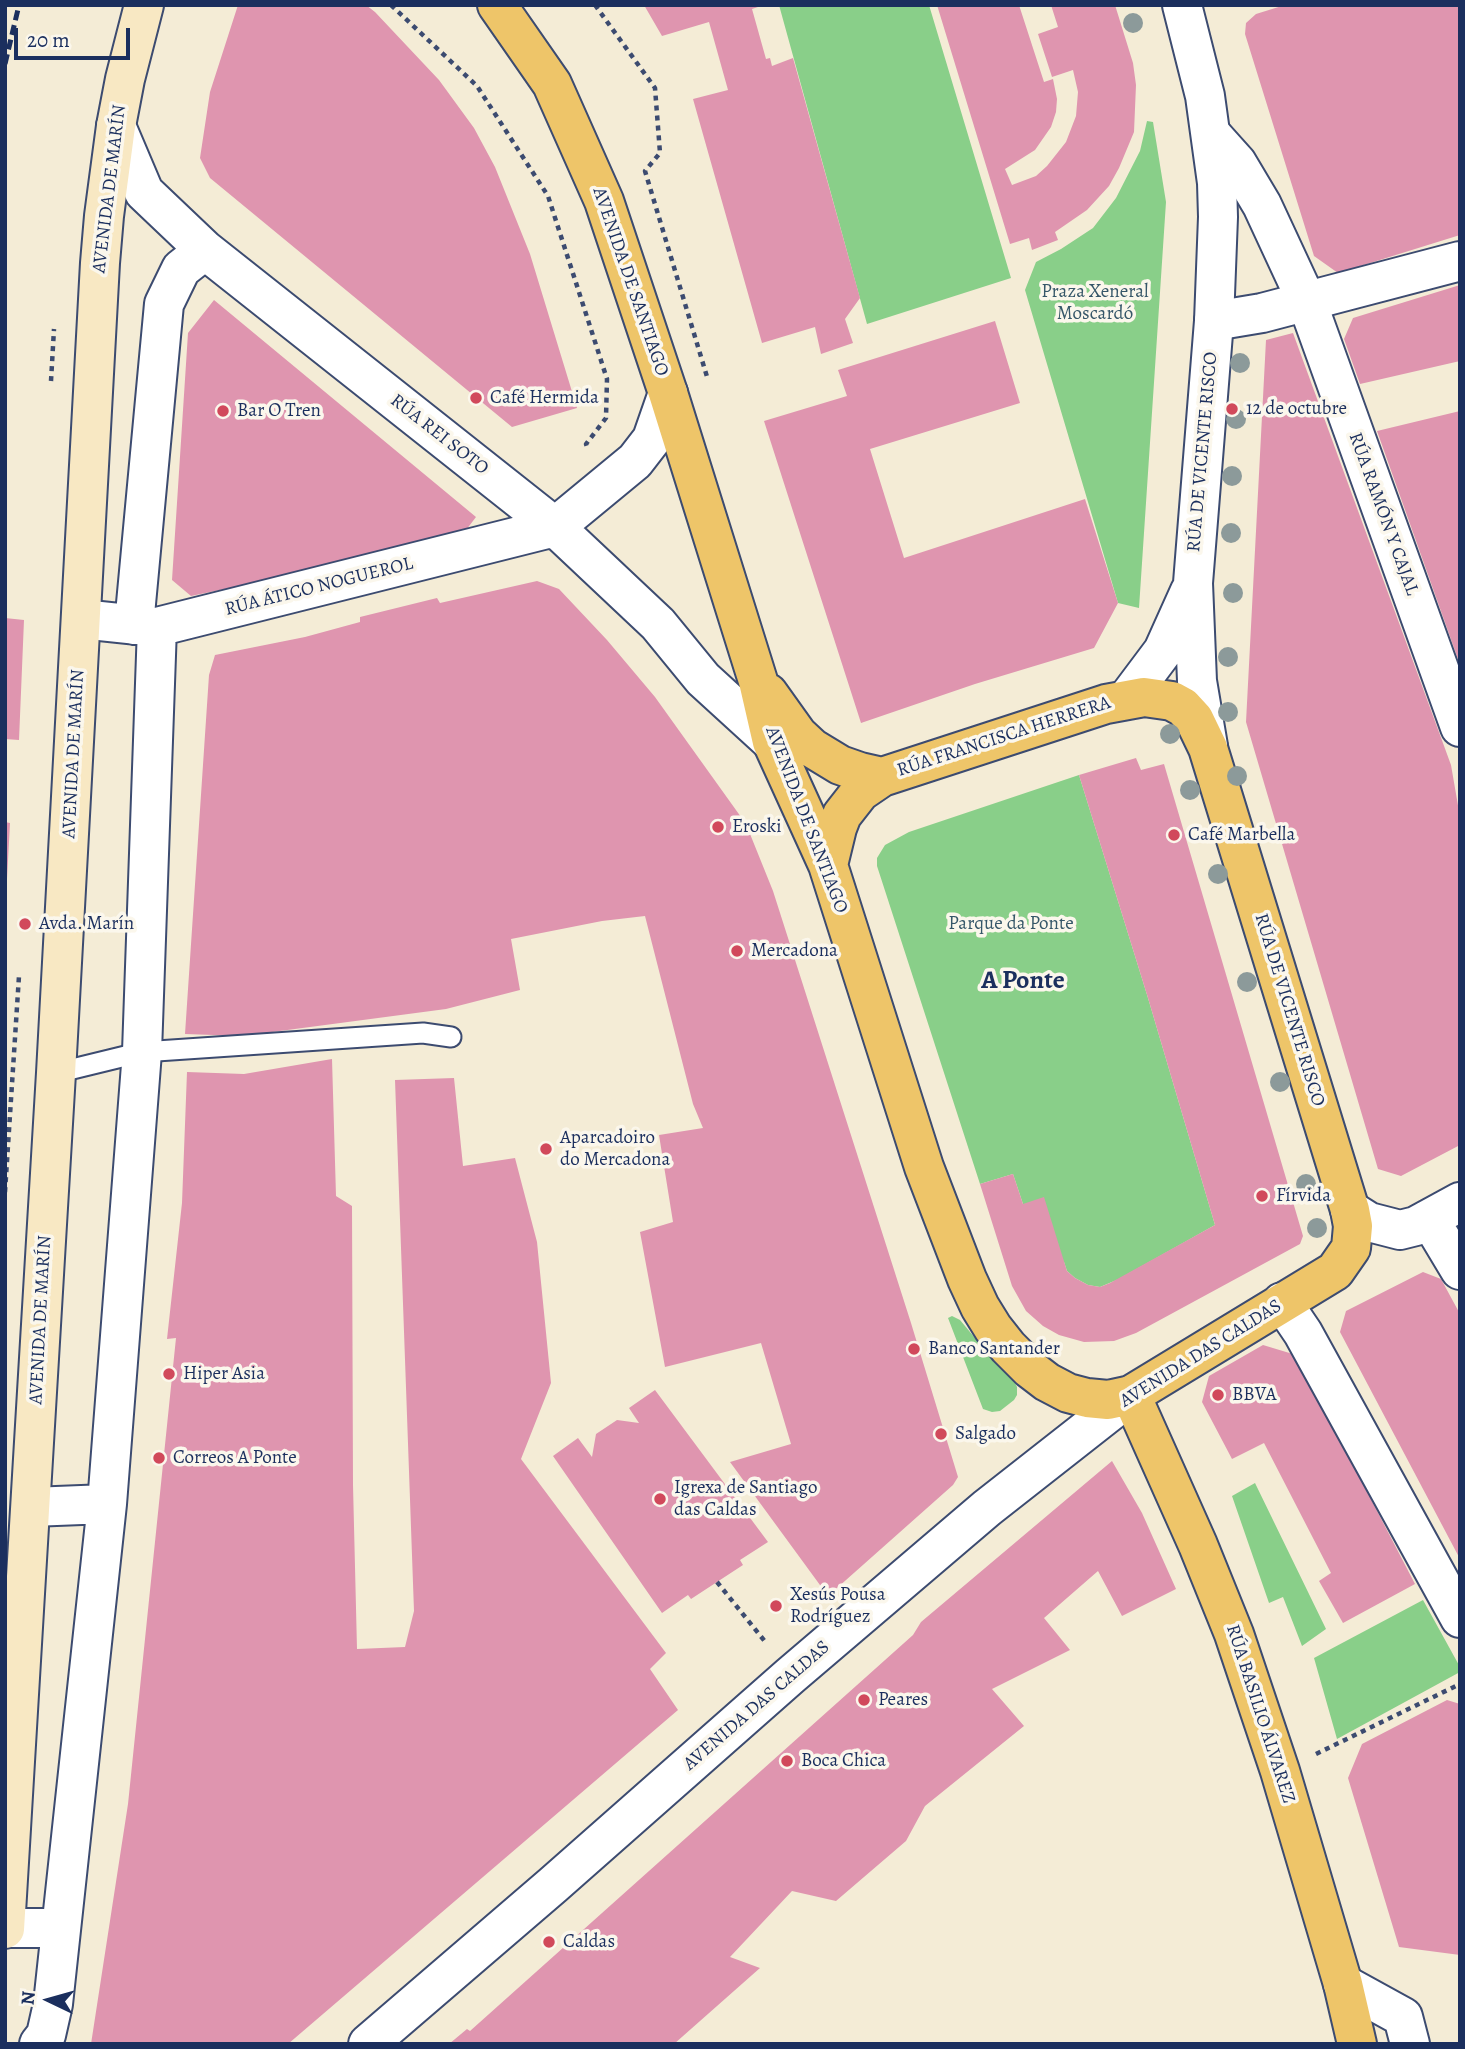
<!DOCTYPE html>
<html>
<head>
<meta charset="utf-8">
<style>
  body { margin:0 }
  #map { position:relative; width:1465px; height:2049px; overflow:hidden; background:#f4ecd6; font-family:Alegreya,serif }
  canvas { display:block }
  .frame { position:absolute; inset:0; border:7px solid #1b2f5e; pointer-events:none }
  .north { position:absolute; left:14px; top:1965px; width:70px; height:70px; -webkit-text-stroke:5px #fbf7ec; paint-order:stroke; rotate:275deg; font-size:19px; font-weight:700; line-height:28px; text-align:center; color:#1b2f5e }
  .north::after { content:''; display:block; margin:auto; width:24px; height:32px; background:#1b2f5e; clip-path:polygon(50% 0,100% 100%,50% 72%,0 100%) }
  .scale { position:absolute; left:14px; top:28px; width:116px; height:32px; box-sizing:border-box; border:4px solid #1b2f5e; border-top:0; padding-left:9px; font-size:21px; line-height:24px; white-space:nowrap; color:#1b2f5e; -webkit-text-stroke:5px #fbf7ec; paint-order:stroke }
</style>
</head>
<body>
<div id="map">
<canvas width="1465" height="2049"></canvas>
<div class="frame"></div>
<div class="north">N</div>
<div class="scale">20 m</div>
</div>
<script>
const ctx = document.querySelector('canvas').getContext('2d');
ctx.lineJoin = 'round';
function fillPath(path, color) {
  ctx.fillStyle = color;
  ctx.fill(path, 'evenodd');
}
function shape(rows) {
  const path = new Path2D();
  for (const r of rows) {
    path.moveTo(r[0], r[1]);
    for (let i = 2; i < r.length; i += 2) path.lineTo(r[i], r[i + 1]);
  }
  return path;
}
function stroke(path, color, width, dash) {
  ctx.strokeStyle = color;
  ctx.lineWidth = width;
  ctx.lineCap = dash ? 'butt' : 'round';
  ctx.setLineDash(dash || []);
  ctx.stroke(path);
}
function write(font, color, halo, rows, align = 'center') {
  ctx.font = font + ' Alegreya,serif';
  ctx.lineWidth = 7;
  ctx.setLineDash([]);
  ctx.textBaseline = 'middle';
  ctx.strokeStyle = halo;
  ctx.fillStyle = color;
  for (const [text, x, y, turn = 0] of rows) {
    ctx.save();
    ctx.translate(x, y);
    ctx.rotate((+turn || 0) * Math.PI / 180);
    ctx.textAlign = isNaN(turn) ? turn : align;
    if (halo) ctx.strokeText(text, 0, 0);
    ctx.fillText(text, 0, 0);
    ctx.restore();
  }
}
fillPath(shape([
  [779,5,929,5,1011,278,867,324],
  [1147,121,1153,122,1166,202,1139,608,1118,603,1025,290,1036,262,1061,249,1093,228,1116,198,1140,151],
  [1079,775,1148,998,1215,1225,1119,1279,1100,1287,1088,1285,1075,1278,1067,1271,1064,1262,1023,1204,1013,1174,980,1184,877,866,877,858,885,845,909,832],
  [952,1316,960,1320,1000,1368,1011,1375,1017,1387,1017,1395,1014,1400,1000,1411,992,1412,983,1409,948,1318],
  [1255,1483,1326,1629,1302,1646,1283,1597,1269,1603,1232,1496],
  [1423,1600,1460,1667,1460,1672,1337,1739,1314,1658]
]), '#89cf89');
fillPath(shape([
  [238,5,366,5,375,12,439,80,474,128,495,167,530,254,577,408,512,427,210,178,200,158,210,92],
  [644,5,764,5,752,9,766,59,770,58,772,66,793,58,860,298,845,319,853,343,821,354,815,327,762,343,693,99,728,90,709,22,662,36],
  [937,5,1019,5,1044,82,1053,79,1057,99,1056,112,1051,127,1035,150,1005,169,1012,185,1036,176,1047,166,1066,142,1076,116,1078,92,1073,70,1052,77,1038,34,1058,27,1051,5,1115,5,1133,63,1136,85,1134,132,1119,168,1109,186,1087,210,1055,232,1058,240,1032,250,1029,238,1010,244],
  [1285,5,1460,5,1460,235,1338,273,1314,256,1245,34,1246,23,1256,14],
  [1460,285,1460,361,1360,384,1344,339,1353,318],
  [214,300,476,517,463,534,364,560,191,596,172,580,188,333],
  [995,321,1020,403,870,449,904,558,1085,499,1118,603,1094,648,975,684,861,723,764,421,847,396,838,370],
  [1293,333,1451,765,1460,817,1460,1145,1401,1176,1378,1169,1246,722,1266,340],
  [1460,411,1460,662,1459,662,1377,431],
  [537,581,559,589,607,640,655,697,746,824,773,891,911,1323,958,1477,953,1485,828,1596,730,1462,791,1444,761,1343,665,1367,640,1232,673,1222,659,1135,703,1128,693,1104,645,916,602,921,511,939,520,990,446,1009,242,1036,185,1034,209,675,215,655,305,637,360,622,360,617,437,598,440,603],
  [5,618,24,620,19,740,5,739],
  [1136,758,1141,770,1164,764,1303,1236,1300,1244,1136,1333,1114,1341,1084,1342,1059,1335,1043,1326,1026,1311,1012,1286,980,1184,1013,1174,1023,1204,1044,1197,1067,1271,1075,1278,1088,1285,1100,1287,1110,1283,1215,1225,1148,998,1079,775],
  [5,822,10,823,7,879,5,879],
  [332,1059,336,1196,352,1206,353,1485,357,1649,405,1647,414,1611,395,1080,454,1078,463,1166,515,1158,537,1242,551,1383,521,1459,666,1653,650,1669,678,1710,288,2044,91,2044,128,1804,176,1338,167,1339,182,1203,187,1072,244,1074],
  [1423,1272,1441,1279,1460,1314,1460,1559,1340,1332,1346,1311],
  [1263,1345,1296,1355,1415,1584,1343,1623,1319,1581,1331,1573,1264,1443,1232,1459,1202,1402,1209,1376],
  [655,1390,768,1542,740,1560,743,1565,691,1599,688,1595,662,1613,553,1456,578,1438,592,1457,596,1434,617,1420,639,1423,629,1408],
  [1112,1461,1142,1513,1176,1589,1122,1616,1098,1571,1044,1618,1070,1650,992,1689,1024,1726,925,1806,906,1841,836,1901,792,1891,730,1957,760,1968,674,2044,449,2044,467,2029,470,2031,913,1635,921,1622],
  [1447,1700,1460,1704,1460,1955,1399,1947,1348,1778,1362,1744]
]), '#df95af');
const service = shape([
  [56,1073,142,1052,423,1033,451,1037]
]);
const minor = shape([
  [116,126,144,192,205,250,555,527,658,624,703,679,772,742],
  [1211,134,1237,163,1262,205,1307,302,1460,727],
  [1214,321,1262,313,1460,261],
  [81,619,157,627,555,527,635,461,652,439,668,393],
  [134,625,164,304,181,269,205,250],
  [1350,1210,1369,1222,1400,1230,1416,1226,1460,1202],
  [1427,1220,1436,1230,1460,1270],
  [1282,1302,1303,1333,1460,1618],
  [31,1507,107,1504],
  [5,1928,61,1928],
  [1343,1984,1403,2017,1410,2044],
  [39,2044,46,2035,53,2004,107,1504,142,1052,157,627]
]);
const tertiary = shape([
  [1182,5,1205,96,1217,183,1218,217,1214,321,1193,583,1197,681,1208,746],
  [1127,699,1163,651,1190,591],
  [368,2044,553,1885,790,1676,987,1508,1131,1395]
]);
const secondary = shape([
  [5,1929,56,1073,100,263,104,216,116,126,125,79,144,5]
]);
const trunk = shape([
  [497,5,552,84,604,201,668,393,758,681,772,742,828,865,924,1167,967,1279,980,1307,993,1328,1008,1347,1030,1369,1047,1382,1068,1393,1087,1398,1108,1400,1131,1395,1335,1271,1351,1248,1353,1226,1350,1210,1208,748,1194,719,1183,707,1172,701,1144,697,1106,704,882,777,860,792,842,815,837,828,828,865],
  [768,693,798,735,812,748,840,765,860,772,882,777],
  [1131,1395,1198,1545,1234,1634,1280,1771,1343,1984,1357,2044]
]);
stroke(service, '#3c4b70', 23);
stroke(minor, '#3c4b70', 42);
stroke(tertiary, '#3c4b70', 42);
stroke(secondary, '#3c4b70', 42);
stroke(trunk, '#3c4b70', 42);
stroke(shape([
  [391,5,477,86,548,196,607,379,606,418,586,444,588,450],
  [595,5,655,88,660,153,645,171,708,380],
  [51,381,54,329],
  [5,1192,19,976],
  [717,1582,767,1644],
  [1316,1754,1460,1684]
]), '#3c4b70', 4.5, [5, 5]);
stroke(service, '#fff', 19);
stroke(minor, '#fff', 38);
stroke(tertiary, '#fff', 38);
stroke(secondary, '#f8e8c3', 38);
stroke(trunk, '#eec569', 38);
stroke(shape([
  [5,64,19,5]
]), '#1b2f5e', 5, [10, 5]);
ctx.fillStyle = '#8c9a9a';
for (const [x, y] of [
  [1133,23],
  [1240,363],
  [1236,419],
  [1232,476],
  [1231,533],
  [1233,593],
  [1228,657],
  [1228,712],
  [1170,734],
  [1237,776],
  [1190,790],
  [1218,874],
  [1247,982],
  [1280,1082],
  [1306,1184],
  [1317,1228]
]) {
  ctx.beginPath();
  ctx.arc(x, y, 10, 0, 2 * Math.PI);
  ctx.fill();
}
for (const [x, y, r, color] of [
  [476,398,7,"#d1495b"],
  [1232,409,7,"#d1495b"],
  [223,411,7,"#d1495b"],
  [718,827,7,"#d1495b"],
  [1174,835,7,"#d1495b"],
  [25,924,7,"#d1495b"],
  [737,951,7,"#d1495b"],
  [546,1149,7,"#d1495b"],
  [1262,1196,7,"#d1495b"],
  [914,1349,7,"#d1495b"],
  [169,1374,7,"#d1495b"],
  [1218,1395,7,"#d1495b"],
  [941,1434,7,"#d1495b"],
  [159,1458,7,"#d1495b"],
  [660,1499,7,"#d1495b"],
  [776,1606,7,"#d1495b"],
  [864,1700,7,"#d1495b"],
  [787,1761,7,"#d1495b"],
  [549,1942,7,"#d1495b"]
]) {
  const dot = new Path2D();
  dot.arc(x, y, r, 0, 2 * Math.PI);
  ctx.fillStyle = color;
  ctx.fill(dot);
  stroke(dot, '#fbf7ec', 2.5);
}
write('19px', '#1b2f5e', '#fbf7ec', [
  ["AVENIDA DE MARÍN",110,189,-83],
  ["AVENIDA DE SANTIAGO",630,282,71],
  ["RÚA REI SOTO",439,435,38],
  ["RÚA DE VICENTE RISCO",1203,452,-85],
  ["RÚA RAMÓN Y CAJAL",1383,514,70],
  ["RÚA ÁTICO NOGUEROL",319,587,-14],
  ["RÚA FRANCISCA HERRERA",1004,737,-18],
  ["AVENIDA DE MARÍN",74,754,-87],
  ["AVENIDA DE SANTIAGO",806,820,69],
  ["RÚA DE VICENTE RISCO",1289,1010,73],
  ["AVENIDA DE MARÍN",41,1320,-87],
  ["AVENIDA DAS CALDAS",1201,1354,-32],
  ["AVENIDA DAS CALDAS",757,1706,-41],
  ["RÚA BASILIO ÁLVAREZ",1260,1714,72]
]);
write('19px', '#365769', '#fbf7ec', [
  ["Praza Xeneral",1095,292],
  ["Moscardó",1095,314],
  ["Parque da Ponte",1011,924]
]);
write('19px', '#1b2f5e', '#fbf7ec', [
  ["Café Hermida",490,398],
  ["12 de octubre",1246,409],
  ["Bar O Tren",237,411],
  ["Eroski",732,827],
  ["Café Marbella",1188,835],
  ["Avda. Marín",39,924],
  ["Mercadona",751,951],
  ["Aparcadoiro",560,1138],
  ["do Mercadona",560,1160],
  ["Fírvida",1276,1196],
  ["Banco Santander",928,1349],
  ["Hiper Asia",183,1374],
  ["BBVA",1232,1395],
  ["Salgado",955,1434],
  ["Correos A Ponte",173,1458],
  ["Igrexa de Santiago",674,1488],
  ["das Caldas",674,1510],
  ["Xesús Pousa",790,1595],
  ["Rodríguez",790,1617],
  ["Peares",878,1700],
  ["Boca Chica",801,1761],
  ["Caldas",563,1942]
], 'left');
write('bold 26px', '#1b2f5e', '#fbf7ec', [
  ["A Ponte",1023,982]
]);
</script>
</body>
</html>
